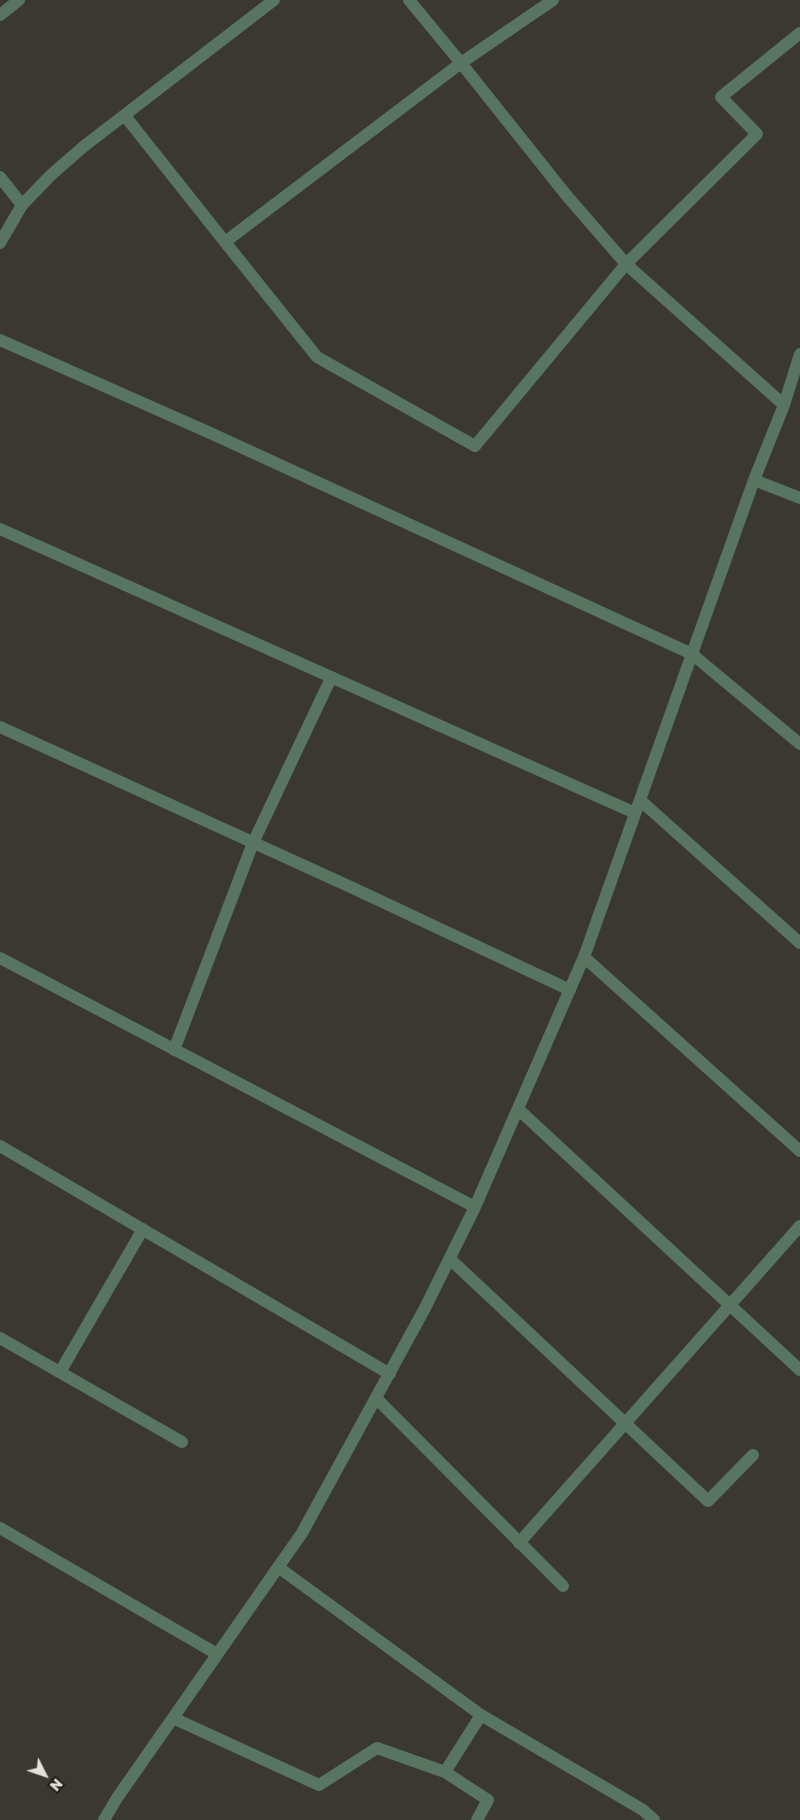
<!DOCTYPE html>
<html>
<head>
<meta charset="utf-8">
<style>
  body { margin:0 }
  #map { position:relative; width:800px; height:1820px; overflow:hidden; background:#3a3830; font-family:"Golos Text",sans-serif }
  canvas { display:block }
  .north { position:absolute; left:20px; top:1750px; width:50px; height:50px; -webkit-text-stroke:4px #201f1b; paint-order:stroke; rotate:131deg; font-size:14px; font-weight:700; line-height:20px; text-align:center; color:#e3e1dc }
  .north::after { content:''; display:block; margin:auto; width:18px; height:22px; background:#e3e1dc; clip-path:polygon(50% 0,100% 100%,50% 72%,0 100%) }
</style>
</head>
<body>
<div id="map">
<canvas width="800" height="1820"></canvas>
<div class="north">N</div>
</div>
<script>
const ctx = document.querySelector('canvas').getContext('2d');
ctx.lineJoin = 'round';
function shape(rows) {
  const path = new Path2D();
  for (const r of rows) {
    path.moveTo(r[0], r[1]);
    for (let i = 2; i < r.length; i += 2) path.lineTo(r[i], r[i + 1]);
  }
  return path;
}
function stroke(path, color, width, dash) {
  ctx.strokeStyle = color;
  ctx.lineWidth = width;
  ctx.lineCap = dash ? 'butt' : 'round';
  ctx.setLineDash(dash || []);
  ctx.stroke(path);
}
stroke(shape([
  [409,0,461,63,553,0],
  [0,15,19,0],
  [125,116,225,242],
  [0,177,22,205],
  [0,243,22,205,51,175,83,147,274,0],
  [0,340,208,432,692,654,800,744],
  [784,405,626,264,567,196,461,63,225,242,317,357,475,446,626,264,757,134,721,97,800,33],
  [754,480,800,498],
  [0,529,635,813],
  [0,727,355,889,570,990],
  [640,800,800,943],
  [584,957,800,1151],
  [0,958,475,1207],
  [174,1050,253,843,331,678],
  [518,1109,800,1370],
  [0,1146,390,1374],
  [450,1259,708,1501,753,1455],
  [0,1338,182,1442],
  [60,1372,143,1229],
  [376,1398,563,1586],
  [0,1528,217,1654],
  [519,1543,800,1226],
  [278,1567,481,1715,643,1810,654,1820],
  [173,1718,319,1785,377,1748,445,1772,481,1715],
  [445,1772,488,1800,477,1820],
  [104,1820,117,1798,302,1533,425,1308,475,1207,584,957,754,480,784,405,800,354]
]), '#577561', 12);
</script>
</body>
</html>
